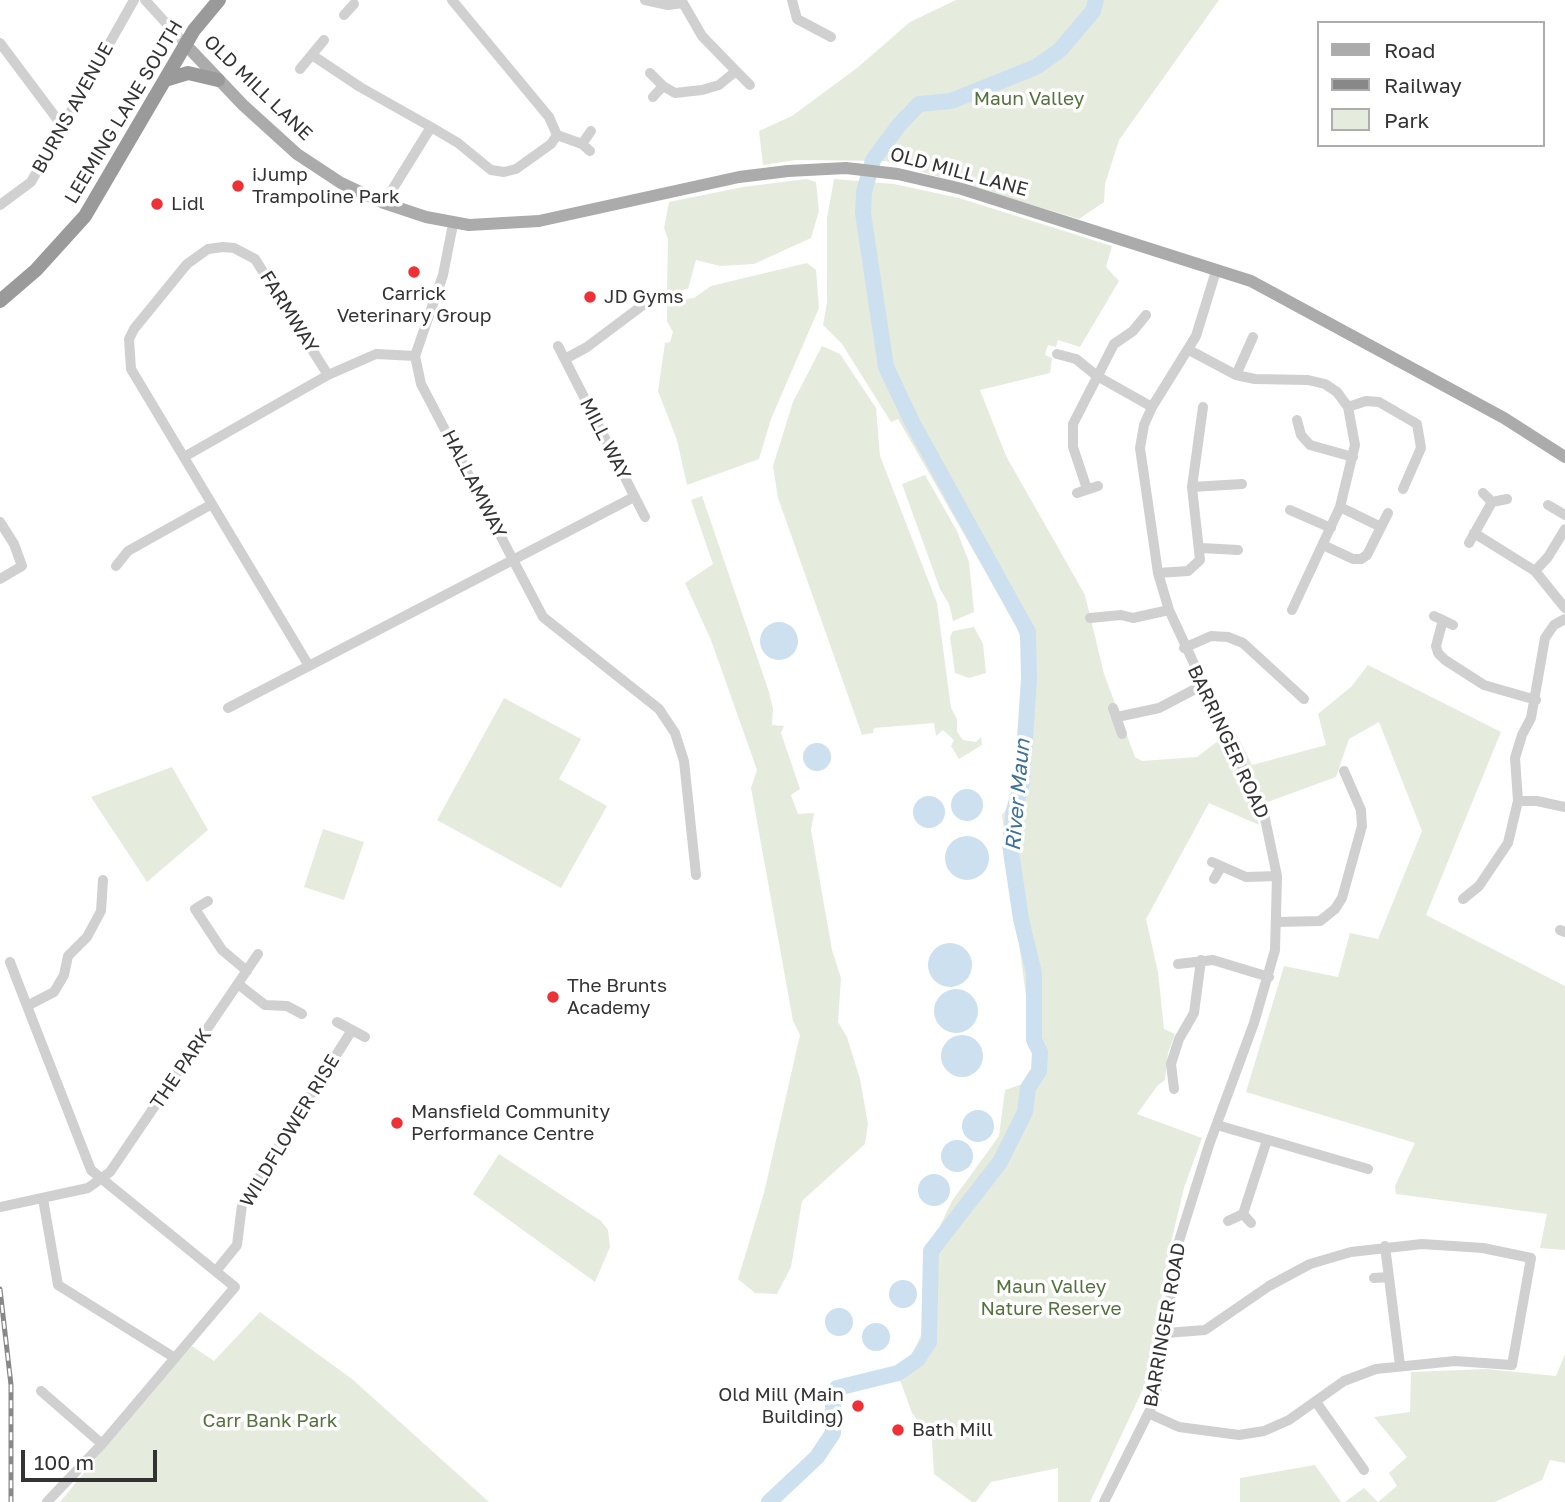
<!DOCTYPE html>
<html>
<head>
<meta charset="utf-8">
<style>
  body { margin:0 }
  #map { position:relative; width:1565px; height:1502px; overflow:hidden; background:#fff; font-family:"Golos Text",sans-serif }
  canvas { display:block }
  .legend { position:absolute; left:1317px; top:21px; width:228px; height:126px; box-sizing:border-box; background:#fff; border:2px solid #adadad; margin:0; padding:9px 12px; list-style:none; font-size:21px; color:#333 }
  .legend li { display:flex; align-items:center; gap:14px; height:35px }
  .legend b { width:35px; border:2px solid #adadad }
  .scale { position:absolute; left:21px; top:1450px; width:136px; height:32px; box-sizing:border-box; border:4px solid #333; border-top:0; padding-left:9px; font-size:21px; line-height:24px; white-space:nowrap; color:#333; -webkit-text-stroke:5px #fff; paint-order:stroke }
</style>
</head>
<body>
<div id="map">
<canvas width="1565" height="1502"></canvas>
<ul class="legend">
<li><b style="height:9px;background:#ababab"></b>Road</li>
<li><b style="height:9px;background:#888"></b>Railway</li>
<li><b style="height:19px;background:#e5ecde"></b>Park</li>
</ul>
<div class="scale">100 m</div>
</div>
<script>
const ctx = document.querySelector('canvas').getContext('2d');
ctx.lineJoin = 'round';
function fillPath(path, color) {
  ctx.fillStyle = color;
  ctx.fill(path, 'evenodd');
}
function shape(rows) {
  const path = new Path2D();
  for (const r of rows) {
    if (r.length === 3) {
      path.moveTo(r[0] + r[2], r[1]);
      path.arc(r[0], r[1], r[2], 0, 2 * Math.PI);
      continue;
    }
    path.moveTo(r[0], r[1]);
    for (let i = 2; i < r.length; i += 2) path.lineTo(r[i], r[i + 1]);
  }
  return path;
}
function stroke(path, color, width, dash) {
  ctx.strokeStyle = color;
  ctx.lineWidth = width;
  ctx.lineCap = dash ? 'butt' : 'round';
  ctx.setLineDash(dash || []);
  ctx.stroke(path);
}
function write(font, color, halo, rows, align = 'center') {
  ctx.font = font + ' "Golos Text",sans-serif';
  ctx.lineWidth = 7;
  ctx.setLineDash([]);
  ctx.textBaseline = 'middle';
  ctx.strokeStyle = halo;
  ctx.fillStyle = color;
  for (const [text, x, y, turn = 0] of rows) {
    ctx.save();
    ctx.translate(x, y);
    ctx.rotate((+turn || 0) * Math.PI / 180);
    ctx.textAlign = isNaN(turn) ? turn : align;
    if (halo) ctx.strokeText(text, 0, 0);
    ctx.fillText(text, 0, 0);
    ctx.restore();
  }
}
fillPath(shape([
  [956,0,1219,0,1119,140,1105,184,1104,202,1079,219,886,161,796,160,763,165,759,131,792,116,857,68,910,22],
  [806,179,816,182,819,211,811,238,754,264,720,266,696,260,688,289,667,292,668,239,664,228,669,202,743,187],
  [834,179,894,184,959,198,1112,246,1106,267,1119,281,1080,347,1058,340,1056,347,1048,345,1045,355,1052,358,1050,373,980,390,1006,456,1085,595,1104,674,1135,757,1142,761,1197,757,1234,729,1252,765,1326,745,1318,714,1352,686,1368,665,1501,732,1426,915,1565,986,1565,1250,1540,1248,1547,1214,1396,1194,1395,1186,1415,1143,1246,1092,1284,966,1338,977,1350,933,1378,939,1422,831,1379,722,1349,739,1336,777,1254,807,1259,825,1209,803,1146,919,1158,972,1164,1029,1175,1034,1168,1053,1165,1080,1158,1085,1137,1114,1202,1138,1184,1188,1168,1255,1150,1374,1090,1502,1058,1502,1058,1468,991,1482,976,1502,972,1502,934,1474,932,1440,912,1413,900,1380,924,1329,923,1261,952,1201,999,1136,1005,1090,1037,1079,1002,815,1017,793,1023,647,1017,627,898,419,891,422,842,344,823,325,827,302,827,218],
  [807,263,816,270,819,308,771,419,759,459,687,485,677,440,658,391,665,343,670,342,673,332,667,321,667,301,694,298,711,286],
  [822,346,840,354,876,408,880,456,937,603,951,708,957,719,957,732,963,740,976,742,981,737,982,745,959,759,951,746,954,740,943,730,936,736,934,723,874,728,873,733,862,735,778,498,773,466,793,402],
  [925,475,957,531,969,562,974,612,953,621,949,604,940,589,902,484],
  [702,496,769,692,773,709,772,725,784,726,781,733,800,789,791,795,798,814,814,813,811,830,832,950,841,978,838,1022,847,1037,860,1079,868,1124,865,1144,802,1201,791,1267,777,1294,755,1293,738,1279,764,1193,800,1035,793,1021,751,788,757,770,711,640,685,583,713,564,691,500],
  [974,627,983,644,986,673,969,678,955,673,950,637,953,631],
  [504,698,581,739,559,779,607,806,561,888,437,820],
  [172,767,208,830,147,882,91,797],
  [323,829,364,842,344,900,304,887],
  [499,1154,601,1221,608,1230,610,1247,595,1282,473,1194],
  [260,1312,352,1379,489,1502,60,1502,146,1397,192,1346,214,1361],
  [1565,1354,1565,1463,1550,1460,1542,1480,1495,1502,1345,1502,1364,1488,1378,1502,1397,1486,1389,1473,1407,1457,1374,1417,1410,1412,1411,1372,1486,1369,1556,1376],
  [1315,1465,1341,1502,1240,1502,1240,1478]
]), '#e5ecde');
fillPath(shape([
  [779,641,19],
  [817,757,14],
  [967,805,16],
  [929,812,16],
  [967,858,22],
  [950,965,22],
  [956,1011,22],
  [962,1056,21],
  [978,1126,16],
  [957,1156,16],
  [934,1190,16],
  [903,1294,14],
  [839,1322,14],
  [876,1337,14]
]), '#cde0ef');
stroke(shape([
  [769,1502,817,1457,833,1433,833,1406,837,1388,898,1373,917,1360,929,1342,931,1251,1000,1162,1025,1112,1028,1088,1039,1071,1040,1052,1034,1040,1034,973,1021,919,1010,845,1014,810,1022,783,1029,679,1028,632,912,422,886,367,863,213,864,192,873,160,899,125,919,104,951,101,1036,67,1060,50,1093,11,1096,0]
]), '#cde0ef', 16);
stroke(shape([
  [145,0,185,44],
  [452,0,549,117,557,135],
  [645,0,668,5,683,3],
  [792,0,797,19,831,37],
  [344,15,354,4],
  [0,43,63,127],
  [312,55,360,87,431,127],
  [300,69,324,40],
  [736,71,750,85],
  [650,73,663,86],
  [653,97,663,86,675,93,702,90,719,85,736,71,702,36,683,3],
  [557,135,582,144,590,151],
  [582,144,591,131],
  [384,203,431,127,458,143,491,170,504,172,516,169,551,144,557,135],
  [0,205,31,182,134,0],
  [453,224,443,275,415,356,421,384,543,617,659,709,675,733,684,761,696,875],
  [558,346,645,517],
  [1189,350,1236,375,1255,379,1308,380,1325,384,1337,392,1348,407,1355,445,1340,507,1292,610],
  [1057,354,1076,359,1097,376,1152,407],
  [565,359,587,347,643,305],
  [1236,375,1253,337],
  [1348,407,1366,401,1379,402,1417,424,1421,448,1403,489],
  [1297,420,1301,435,1310,445,1353,457],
  [184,457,328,375],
  [1192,487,1242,484],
  [1087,489,1073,447,1073,424,1114,344,1133,331,1146,315],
  [1077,493,1098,486],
  [1483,493,1492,502],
  [1548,505,1565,515],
  [1340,507,1381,527],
  [1290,510,1331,528],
  [0,522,14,544,22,566,0,579],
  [1474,533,1535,571,1565,608],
  [1469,543,1492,502,1507,499],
  [1323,545,1353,559,1361,559,1367,555,1388,513],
  [1201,548,1238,550],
  [116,566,128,551,212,504],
  [1535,571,1548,557,1565,529],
  [1158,573,1188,571,1200,560,1192,487,1203,407],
  [1434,616,1453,625],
  [1090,618,1121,615,1133,618,1169,610],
  [1443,620,1436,646,1438,653,1445,660,1484,685,1536,700],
  [1184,648,1211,636,1228,637,1243,643,1304,699],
  [309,666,131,369,129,339,134,329,187,264,208,249,223,247,234,248,255,259,328,375,376,354,415,356],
  [228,708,634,497],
  [1113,708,1122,734],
  [1117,717,1159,708,1203,685],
  [1518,801,1537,801,1565,807],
  [1212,862,1246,877,1277,876],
  [1214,879,1221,867],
  [1463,899,1479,886,1508,843,1518,801,1515,758,1522,735,1531,718,1545,638,1554,625,1565,619],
  [208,901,195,909,222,950,247,971],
  [1277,922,1320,921,1335,909,1342,898,1362,826,1361,810,1344,771],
  [1560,930,1565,932],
  [10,962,27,1006,54,992,64,975,68,956,87,937,101,911,103,880],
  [1178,964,1213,960,1269,977],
  [238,984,265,1005,287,1006,302,1014],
  [27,1006,91,1170,235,1287,102,1444,47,1502],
  [337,1022,365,1037],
  [1174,1089,1171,1064,1179,1039,1194,1013,1201,960],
  [1217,1125,1368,1169],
  [43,1199,58,1285,175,1358],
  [0,1207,88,1188,110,1172,258,954],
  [1243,1214,1267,1140],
  [1228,1221,1243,1214,1251,1223],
  [1385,1246,1400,1365],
  [216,1271,237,1245,242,1205,352,1030],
  [1374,1278,1389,1277],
  [41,1391,102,1444],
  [1316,1402,1364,1470],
  [1150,1414,1179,1427,1239,1435,1264,1431,1289,1420,1344,1381,1376,1369,1455,1361,1512,1365,1531,1258,1483,1248,1422,1244,1351,1252,1310,1264,1269,1286,1205,1330,1166,1333],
  [1104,1502,1155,1400,1179,1241,1209,1145,1254,1023,1275,950,1277,876,1264,814,1169,610,1158,573,1140,448,1144,425,1152,407,1196,336,1216,271]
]), '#d0d0d0', 10);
stroke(shape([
  [185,44,243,105,297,154,341,183,384,203,426,217,469,225,539,221,739,177,788,171,846,168,898,174,962,189,1251,281,1504,418,1565,457]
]), '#ababab', 12);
stroke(shape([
  [165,80,188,73,218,80],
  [0,301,36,270,85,216,194,30,219,0]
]), '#9a9a9a', 14);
const rail = shape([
  [0,1289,11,1385,11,1502]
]);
stroke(rail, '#888', 5);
stroke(rail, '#fff', 2.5, [8]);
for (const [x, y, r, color] of [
  [238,186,7,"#ee3136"],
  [157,204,7,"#ee3136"],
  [414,272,7,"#ee3136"],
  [590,297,7,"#ee3136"],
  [553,997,7,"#ee3136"],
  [397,1123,7,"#ee3136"],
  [858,1406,7,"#ee3136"],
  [898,1430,7,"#ee3136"]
]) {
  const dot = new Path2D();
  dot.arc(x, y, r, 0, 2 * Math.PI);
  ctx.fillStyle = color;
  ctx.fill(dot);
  stroke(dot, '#fff', 2.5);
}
write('19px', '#333', '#fff', [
  ["OLD MILL LANE",258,88,44],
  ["BURNS AVENUE",73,108,-61],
  ["LEEMING LANE SOUTH",124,112,-59],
  ["OLD MILL LANE",959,172,15],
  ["FARMWAY",289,312,58],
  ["MILL WAY",605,439,63],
  ["HALLAMWAY",474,484,63],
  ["BARRINGER ROAD",1228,742,65],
  ["THE PARK",181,1069,-56],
  ["WILDFLOWER RISE",290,1131,-59],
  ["BARRINGER ROAD",1165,1325,-80]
]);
write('19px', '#53723d', '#fff', [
  ["Maun Valley",1029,99],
  ["Maun Valley",1051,1287],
  ["Nature Reserve",1051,1309],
  ["Carr Bank Park",270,1421]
]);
write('19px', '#333', '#fff', [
  ["iJump",252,175],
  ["Trampoline Park",252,197],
  ["Lidl",171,204],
  ["Carrick",414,294,"center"],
  ["Veterinary Group",414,316,"center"],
  ["JD Gyms",604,297],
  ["The Brunts",567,986],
  ["Academy",567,1008],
  ["Mansfield Community",411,1112],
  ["Performance Centre",411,1134],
  ["Old Mill (Main",844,1395,"right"],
  ["Building)",844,1417,"right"],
  ["Bath Mill",912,1430]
], 'left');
write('italic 21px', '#3b719b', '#fff', [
  ["River Maun",1018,795,-85]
]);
</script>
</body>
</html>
